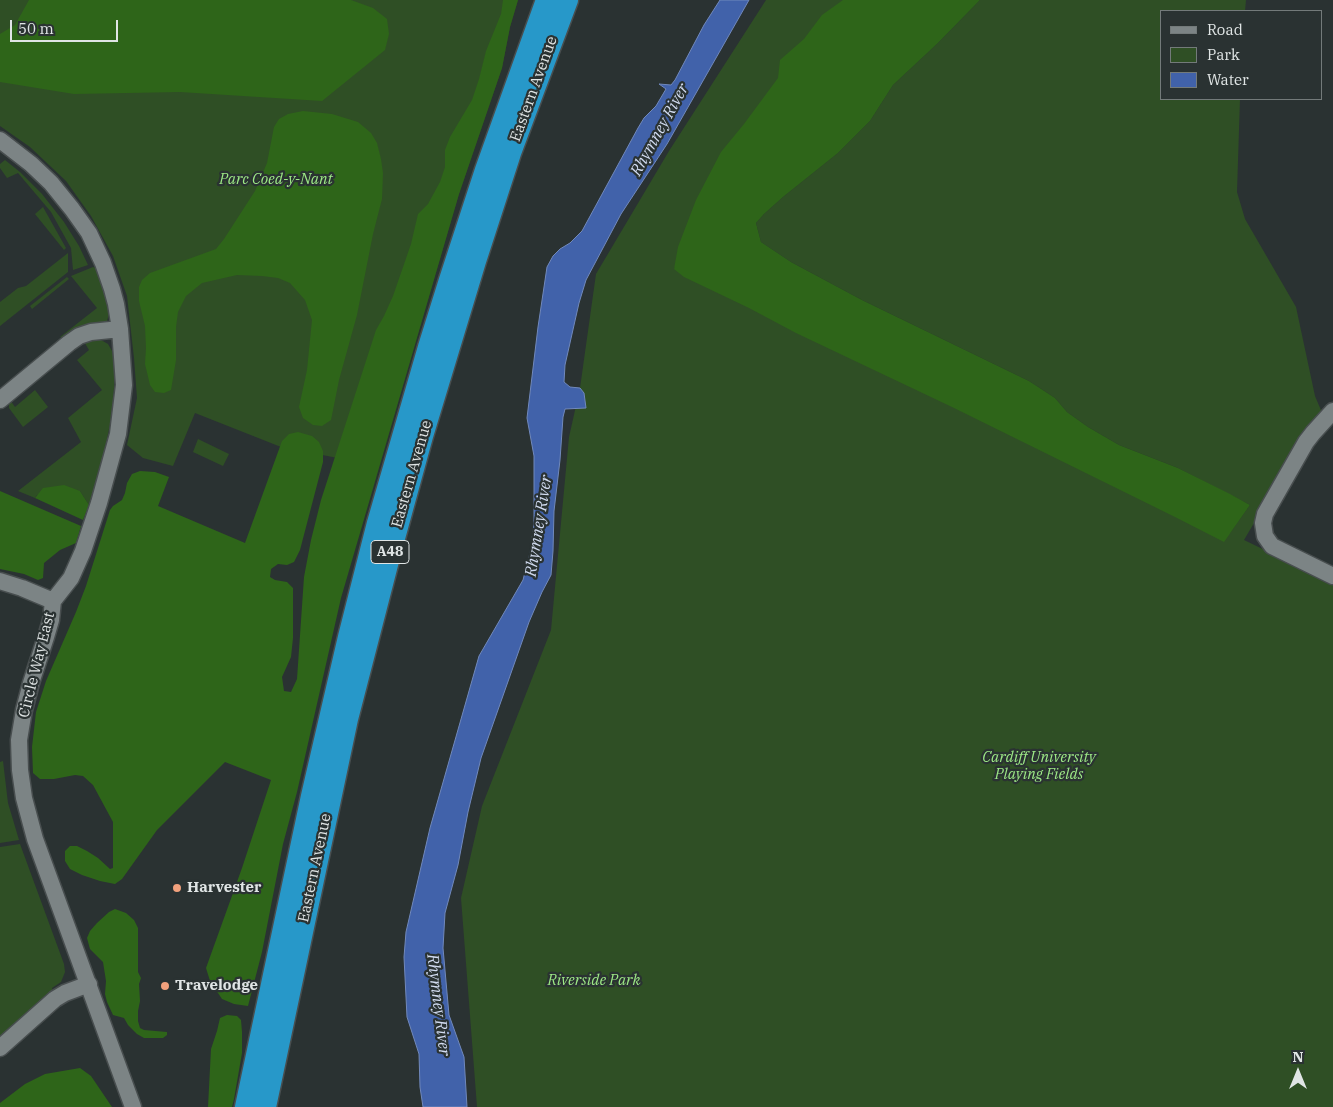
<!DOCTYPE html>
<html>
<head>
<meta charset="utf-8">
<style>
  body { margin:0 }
  #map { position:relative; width:1333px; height:1107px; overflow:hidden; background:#2a3232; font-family:"IBM Plex Serif",serif }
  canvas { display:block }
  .legend { position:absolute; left:1160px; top:10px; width:162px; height:90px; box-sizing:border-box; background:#2a3232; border:1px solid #737a7a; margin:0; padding:6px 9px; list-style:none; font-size:15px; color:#e0e5e5 }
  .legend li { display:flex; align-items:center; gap:10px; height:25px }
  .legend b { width:25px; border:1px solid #737a7a }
  .north { position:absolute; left:1273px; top:1047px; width:50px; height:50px; -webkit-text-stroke:4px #2a3232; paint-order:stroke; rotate:0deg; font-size:14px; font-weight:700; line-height:20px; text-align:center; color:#e0e5e5 }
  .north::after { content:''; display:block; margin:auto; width:18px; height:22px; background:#e0e5e5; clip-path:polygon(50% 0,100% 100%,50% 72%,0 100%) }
  .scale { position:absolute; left:10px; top:20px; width:108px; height:22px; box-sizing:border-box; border:2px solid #e0e5e5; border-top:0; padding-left:6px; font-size:15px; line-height:18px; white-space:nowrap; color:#e0e5e5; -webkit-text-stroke:4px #2a3232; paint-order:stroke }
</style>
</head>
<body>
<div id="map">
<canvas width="1333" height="1107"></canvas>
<ul class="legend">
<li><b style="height:6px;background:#7c8485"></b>Road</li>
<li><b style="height:14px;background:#2f4f25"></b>Park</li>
<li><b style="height:14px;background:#4162aa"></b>Water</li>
</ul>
<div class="north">N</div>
<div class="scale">50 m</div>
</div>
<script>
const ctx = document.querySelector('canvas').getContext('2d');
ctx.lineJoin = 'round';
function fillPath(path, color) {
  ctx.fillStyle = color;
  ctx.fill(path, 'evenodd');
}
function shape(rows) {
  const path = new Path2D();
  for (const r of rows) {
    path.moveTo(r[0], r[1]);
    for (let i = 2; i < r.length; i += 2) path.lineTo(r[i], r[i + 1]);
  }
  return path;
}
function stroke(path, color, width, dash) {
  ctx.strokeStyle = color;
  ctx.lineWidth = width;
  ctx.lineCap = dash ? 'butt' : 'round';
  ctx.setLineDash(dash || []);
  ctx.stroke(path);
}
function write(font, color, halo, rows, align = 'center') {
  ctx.font = font + ' "IBM Plex Serif",serif';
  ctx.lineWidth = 4.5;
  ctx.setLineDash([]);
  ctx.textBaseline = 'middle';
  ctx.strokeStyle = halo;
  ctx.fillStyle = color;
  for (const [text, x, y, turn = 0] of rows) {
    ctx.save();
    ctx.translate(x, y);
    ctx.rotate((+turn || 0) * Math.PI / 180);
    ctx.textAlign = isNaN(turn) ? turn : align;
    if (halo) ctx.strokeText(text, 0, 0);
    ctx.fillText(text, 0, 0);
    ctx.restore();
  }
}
fillPath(shape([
  [0,0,518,0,510,27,502,68,459,194,379,466,281,447,195,413,173,466,143,458,127,445,137,398,134,358,127,296,113,256,91,216,66,181,30,147,0,126],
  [766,0,899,0,674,268,1230,533,1250,505,1178,468,1119,445,1088,427,1067,412,1055,398,1029,381,862,300,791,262,761,242,756,223,764,214,783,197,838,153,870,121,893,85,938,43,980,0,1246,0,1245,11,1162,11,1162,99,1240,99,1237,192,1245,219,1296,307,1315,396,1323,415,1304,438,1244,540,1333,583,1333,1107,477,1107,461,898,482,806,551,630,569,437,580,388,596,274,669,151],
  [5,160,20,172,42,194,64,222,79,246,88,265,73,270,71,248,51,212,18,173,7,178,0,168,0,164],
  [43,207,66,248,64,250,35,214],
  [68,253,68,272,0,326,0,302,18,288,26,286],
  [93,267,98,269,106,293,109,314,107,321,64,338,60,337,97,308,71,276],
  [67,277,69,279,32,309,30,306],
  [91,338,101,340,108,344,112,351,114,359,115,374,112,415,104,453,89,505,80,491,37,495,35,498,18,491,81,442,68,418,102,390,77,360,89,350,83,340],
  [35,390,48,407,23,427,9,408,9,401,10,400,15,407],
  [198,439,229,454,223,466,193,452],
  [3,761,8,803,19,840,0,843,0,762],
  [20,844,64,964,65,972,61,982,52,988,53,992,40,1001,0,1037,0,847]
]), '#2f4f25');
fillPath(shape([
  [29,0,351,0,373,8,387,19,389,34,385,50,322,101,180,92,74,94,0,82,0,34,15,25],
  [503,0,518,0,510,27,502,68,459,194,341,598,297,792,283,844,262,952,248,1006,234,1004,222,999,210,981,206,968,242,868,271,780,225,762,157,830,122,879,115,884,100,881,82,875,70,869,65,861,65,851,70,846,77,846,87,851,98,858,110,869,113,868,113,822,93,785,83,776,75,775,54,779,40,779,33,773,32,747,36,712,46,681,76,612,86,586,110,510,113,506,122,500,125,493,127,483,132,474,140,471,155,472,169,477,158,506,245,543,282,441,289,434,298,432,312,436,319,442,323,451,323,462,300,550,294,562,287,565,278,564,271,569,270,577,275,580,287,582,293,588,293,638,291,657,282,677,284,691,291,692,297,679,304,577,311,540,321,500,376,330,384,316,393,296,411,244,418,214,428,204,440,182,445,167,445,150,450,137,472,100,479,79,486,51,501,14],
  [843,0,980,0,938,43,893,85,870,121,838,153,783,197,764,214,756,223,761,242,791,262,862,300,1029,381,1055,398,1067,412,1088,427,1119,445,1178,468,1230,494,1250,505,1224,542,1177,518,952,407,796,333,749,308,684,277,674,269,678,247,696,200,721,152,744,124,778,78,780,60,804,39,822,15],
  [303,111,332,114,358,122,371,133,377,143,381,159,383,173,382,199,373,234,357,315,339,380,331,420,322,426,313,425,303,418,299,407,307,370,312,320,305,300,290,283,278,278,262,276,237,275,202,283,186,296,178,312,176,327,176,360,171,390,164,393,155,392,150,385,145,364,146,348,145,326,139,301,139,287,142,280,150,273,216,249,224,239,255,191,267,163,274,127,279,119,288,114],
  [64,485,80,491,89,505,83,520,35,498,43,488],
  [0,491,81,526,76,543,60,550,44,563,43,578,38,580,24,574,0,569],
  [115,909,126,913,134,920,138,928,138,972,141,978,139,984,140,1001,138,1011,138,1021,140,1028,144,1030,167,1032,167,1035,163,1038,144,1038,137,1034,128,1025,124,1018,113,1015,107,1002,105,994,106,981,103,962,90,949,87,938,90,931,97,923,109,912],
  [227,1015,237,1016,241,1020,242,1032,242,1053,234,1099,232,1107,208,1107,211,1049,217,1031,220,1018],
  [80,1068,91,1076,112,1107,0,1107,0,1103,25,1084,45,1074]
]), '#2e6519');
const water = shape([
  [720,0,749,0,667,144,621,214,586,280,579,303,565,365,564,382,570,387,580,388,584,393,586,408,565,409,563,417,560,460,554,511,553,551,551,575,542,592,529,622,481,758,468,812,458,865,445,913,443,948,449,1015,464,1057,467,1107,423,1107,420,1087,419,1054,407,1017,404,957,406,932,430,828,479,656,523,580,530,553,534,525,534,456,527,418,538,327,547,267,553,256,560,249,570,243,582,231,638,128,644,118,656,106,666,89,659,84,671,85,675,80,704,25,720,0]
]);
fillPath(water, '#4162aa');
stroke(water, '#7189bc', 1);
const minor = shape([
  [0,140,31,164,51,183,72,209,89,233,103,263,112,289,116,304,120,329,124,385,118,434,99,503,83,551,71,578,53,601,51,620,46,637,31,683,24,710,19,740,20,770,24,798,35,839,133,1107],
  [0,400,69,343,79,336,91,332,120,329],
  [1333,411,1313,433,1306,442,1265,514,1263,523,1265,536,1272,546,1333,576],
  [0,581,22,588,53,601],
  [0,1048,55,999,65,993,89,984]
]);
const highway = shape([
  [246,1107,312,796,349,637,378,523,429,347,450,280,486,170,547,0],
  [265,1107,347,719,391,549,422,436,475,261,510,153,567,0]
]);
stroke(minor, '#484e4f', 19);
stroke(highway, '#484e4f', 25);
stroke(minor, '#7c8485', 16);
stroke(highway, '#2798c9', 22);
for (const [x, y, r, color] of [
  [177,888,5,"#f1a17d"],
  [165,986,5,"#f1a17d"]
]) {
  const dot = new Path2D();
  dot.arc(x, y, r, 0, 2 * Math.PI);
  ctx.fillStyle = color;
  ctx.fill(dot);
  stroke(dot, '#2a3232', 2);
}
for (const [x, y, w] of [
  [390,552,38]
]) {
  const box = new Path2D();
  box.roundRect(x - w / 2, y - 11.5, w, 23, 4);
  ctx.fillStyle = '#2a3232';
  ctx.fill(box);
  stroke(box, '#e0e5e5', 1);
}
write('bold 14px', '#e0e5e5', null, [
  ["A48",390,552]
]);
write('15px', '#e0e5e5', '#2a3232', [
  ["Eastern Avenue",534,89,-70],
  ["Eastern Avenue",412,474,-74],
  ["Circle Way East",37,665,-76],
  ["Eastern Avenue",315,868,-78]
]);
write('italic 15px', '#9de986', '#2a3232', [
  ["Parc Coed-y-Nant",276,180],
  ["Cardiff University",1039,758],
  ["Playing Fields",1039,775],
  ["Riverside Park",594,981]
]);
write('bold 15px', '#e0e5e5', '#2a3232', [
  ["Harvester",187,888],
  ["Travelodge",175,986]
], 'left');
write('italic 16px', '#d2dcf1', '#2a3232', [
  ["Rhymney River",660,130,-61],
  ["Rhymney River",539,526,-81],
  ["Rhymney River",438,1005,83]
]);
</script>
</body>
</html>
